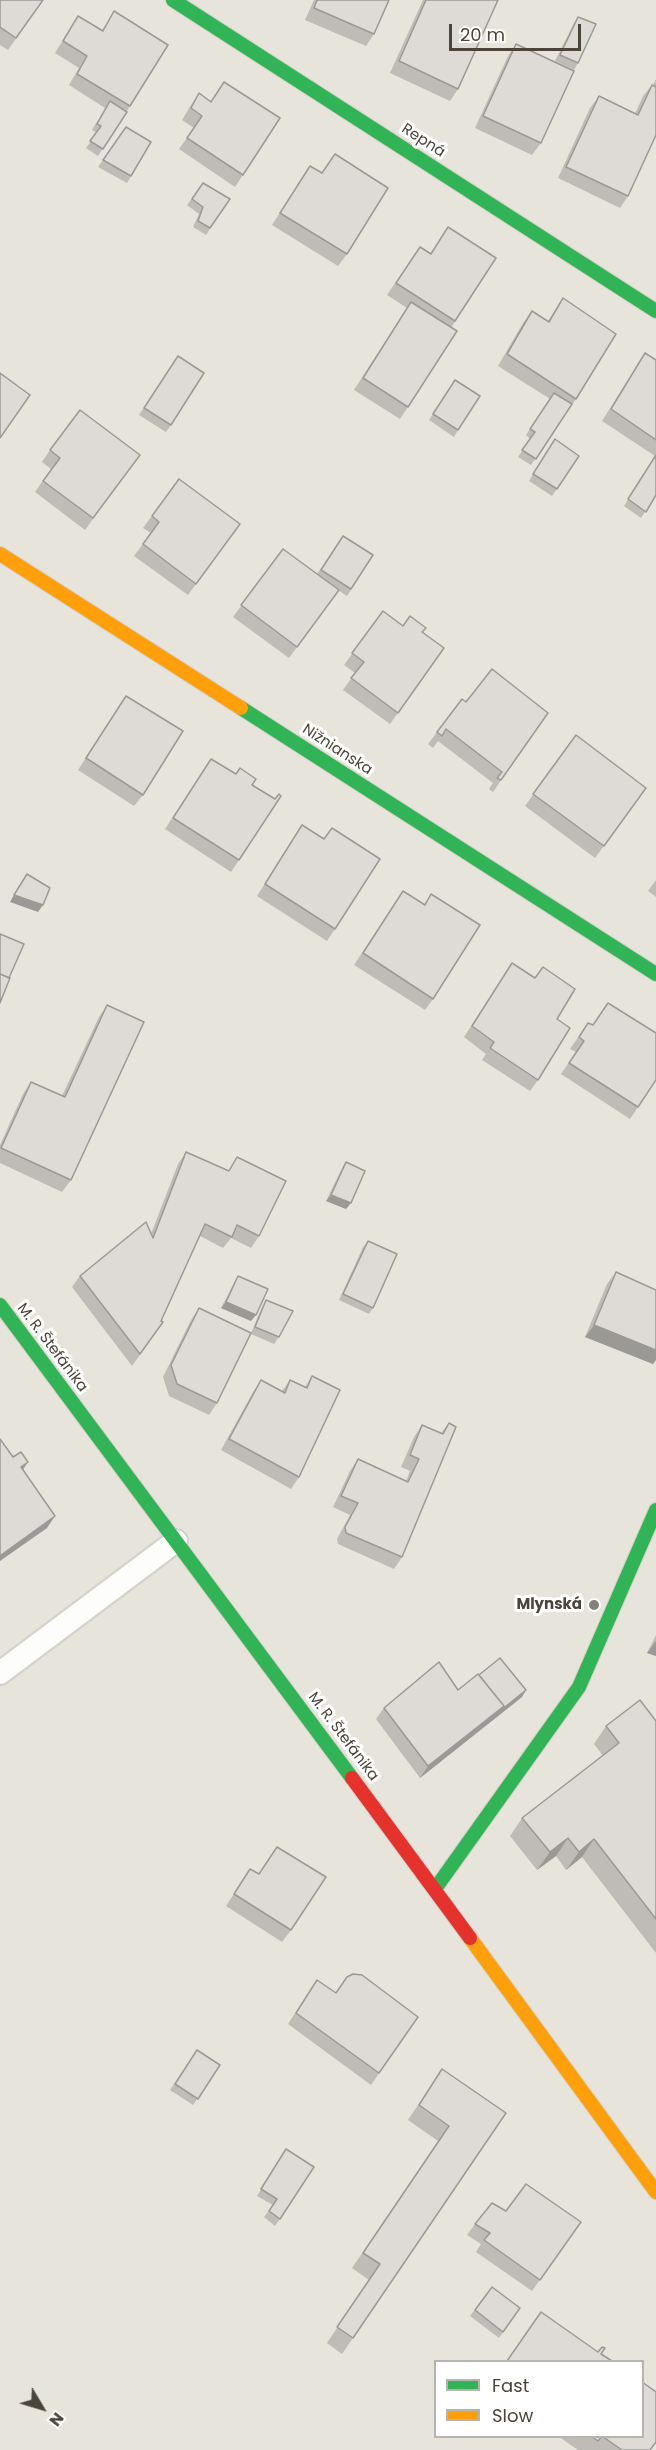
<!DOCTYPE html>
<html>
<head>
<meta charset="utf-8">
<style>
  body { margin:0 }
  #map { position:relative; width:656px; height:2450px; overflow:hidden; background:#f4f2ee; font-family:Poppins,sans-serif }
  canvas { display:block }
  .legend { position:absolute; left:434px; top:2360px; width:210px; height:78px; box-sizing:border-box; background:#fff; border:2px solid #b7b4b0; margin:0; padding:8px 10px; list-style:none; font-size:18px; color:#4b4439 }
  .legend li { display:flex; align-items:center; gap:12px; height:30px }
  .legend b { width:30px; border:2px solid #b7b4b0 }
  .north { position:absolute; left:12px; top:2378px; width:60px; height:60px; -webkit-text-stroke:4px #fff; paint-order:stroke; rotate:128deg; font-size:16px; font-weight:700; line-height:24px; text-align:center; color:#4b4439 }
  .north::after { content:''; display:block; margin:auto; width:21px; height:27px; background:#4b4439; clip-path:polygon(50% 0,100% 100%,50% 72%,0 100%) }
  .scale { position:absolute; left:449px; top:24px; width:132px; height:27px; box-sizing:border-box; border:3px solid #4b4439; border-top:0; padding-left:8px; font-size:18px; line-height:21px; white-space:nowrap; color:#4b4439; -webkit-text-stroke:4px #fff; paint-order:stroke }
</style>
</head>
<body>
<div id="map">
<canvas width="656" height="2450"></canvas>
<ul class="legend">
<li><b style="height:8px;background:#30b455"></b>Fast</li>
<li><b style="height:8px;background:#ff9f0a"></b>Slow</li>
</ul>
<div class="north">N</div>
<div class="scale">20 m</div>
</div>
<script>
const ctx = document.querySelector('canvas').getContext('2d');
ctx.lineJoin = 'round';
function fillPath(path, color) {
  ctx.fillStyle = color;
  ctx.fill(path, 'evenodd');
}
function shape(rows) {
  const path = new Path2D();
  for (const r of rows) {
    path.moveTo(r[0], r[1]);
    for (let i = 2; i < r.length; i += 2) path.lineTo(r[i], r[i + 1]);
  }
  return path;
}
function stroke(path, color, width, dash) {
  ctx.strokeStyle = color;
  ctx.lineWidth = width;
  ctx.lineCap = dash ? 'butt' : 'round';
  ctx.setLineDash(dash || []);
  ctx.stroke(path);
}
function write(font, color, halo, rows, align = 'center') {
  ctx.font = font + ' Poppins,sans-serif';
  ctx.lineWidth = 6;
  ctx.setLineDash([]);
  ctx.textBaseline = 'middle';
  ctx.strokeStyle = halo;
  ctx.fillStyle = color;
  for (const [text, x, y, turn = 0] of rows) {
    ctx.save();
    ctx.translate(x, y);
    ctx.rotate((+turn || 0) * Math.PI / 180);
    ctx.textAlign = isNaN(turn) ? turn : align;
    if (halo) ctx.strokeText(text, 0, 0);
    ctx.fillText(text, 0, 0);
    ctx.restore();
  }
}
fillPath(shape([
  [0,0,656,0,656,2450,0,2450],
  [436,2362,642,2362,642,2436,436,2436]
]), '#e7e4dc');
const lane = shape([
  [0,1673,176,1541]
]);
const fast = shape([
  [173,0,656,311],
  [241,708,656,974],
  [0,1305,352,1778],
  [435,1889,579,1687,656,1510]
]);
const slow = shape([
  [0,554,241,708],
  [470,1938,656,2192]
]);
const jam = shape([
  [352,1778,470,1938]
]);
stroke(lane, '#d2d0cb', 26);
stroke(fast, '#d3cfc5', 16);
stroke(slow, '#d3cfc5', 16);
stroke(jam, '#d3cfc5', 16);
stroke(lane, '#fdfdfc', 22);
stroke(fast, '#30b455', 14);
stroke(slow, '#ff9f0a', 14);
stroke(jam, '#e5322d', 14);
fillPath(shape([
  [0,0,43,0,8,50,0,45],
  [314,0,389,0,374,34,366,46,305,20],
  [423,0,498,0,458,89,450,101,390,73],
  [114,11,130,106,98,156,86,148,97,133,92,130,105,108,69,85,79,68,55,53,78,16,102,30],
  [578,17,578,63,574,70,555,61,574,23],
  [516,44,541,143,532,155,475,128,508,56],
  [656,79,656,135,628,196,620,208,558,178,590,108,599,96,635,114,643,96,652,85,653,85],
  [224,82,243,175,235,187,179,149,194,128,182,120,191,105,199,93,211,101],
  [126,127,131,176,127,183,98,167],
  [335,154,347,254,338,266,272,225,310,166,322,173],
  [203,183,230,199,206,235,193,227,199,214,187,205],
  [448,227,496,258,451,328,408,407,400,419,354,390,407,308,387,295,420,247,430,254],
  [563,298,576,399,531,465,518,457,530,439,526,435,550,399,498,366,523,323,532,311,548,321],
  [645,353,656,360,656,495,641,518,624,506,655,456,602,421],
  [178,356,171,425,166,432,139,415],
  [455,380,458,430,454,437,429,420],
  [550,446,579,456,552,496,529,481],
  [50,450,140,455,85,530,35,492,51,469,42,462],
  [179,479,240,524,188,595,134,556,151,533,143,528],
  [343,536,373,555,347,596,338,590,289,658,233,617,283,549,317,574],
  [383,611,403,626,426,628,423,632,444,648,390,724,343,690,355,673,344,665],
  [126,696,143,795,134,806,78,770],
  [466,702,548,713,493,792,489,789,493,783,438,741,433,748,428,744,437,732],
  [576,735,646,788,595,858,525,806],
  [211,759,275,799,239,860,231,872,165,829],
  [302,825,335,929,327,941,257,896],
  [656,880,656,897,648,891],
  [403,891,424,904,431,894,433,999,425,1010,354,965],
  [512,963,557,1019,538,1080,530,1091,482,1060,486,1054,464,1037],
  [107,1005,71,1180,62,1192,0,1163,0,1145,23,1094,31,1082,62,1096,99,1017],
  [588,1023,638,1107,630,1119,561,1074,576,1052,570,1049],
  [186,1152,228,1171,237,1157,259,1236,251,1248,231,1238,223,1248,200,1236,161,1321,163,1322,132,1366,72,1287,80,1276,151,1234,178,1164],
  [346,1162,351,1203,346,1209,326,1201,342,1168],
  [368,1241,373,1308,369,1314,339,1300,363,1247],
  [616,1272,653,1364,585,1337,607,1284],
  [238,1276,251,1321,221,1308,234,1283],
  [266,1300,279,1337,274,1344,251,1334,217,1403,209,1415,169,1396,163,1377,191,1320,199,1308,251,1333,262,1307],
  [312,1376,299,1477,291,1489,221,1450,253,1392,261,1380,282,1391,290,1380,305,1387],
  [449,1423,402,1557,394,1569,338,1544,337,1539,350,1515,333,1507,350,1471,358,1459,406,1481,410,1471,401,1467,414,1437,422,1425,441,1433],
  [656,1635,656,1656,647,1653],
  [479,1675,522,1697,420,1778,376,1719,384,1708,458,1690],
  [656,1721,656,1953,582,1857,566,1870,556,1856,537,1870,510,1836,522,1818,603,1756,594,1744,606,1726],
  [277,1847,291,1930,282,1942,226,1906,250,1869,259,1874],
  [317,1980,336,1993,418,2017,371,2085,288,2024],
  [197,2050,220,2065,193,2105,170,2090],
  [442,2069,506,2113,342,2354,327,2343,369,2280,352,2268,438,2141,408,2120],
  [282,2155,314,2167,275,2226,264,2217,273,2205,257,2196],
  [506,2211,581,2222,532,2291,476,2252,481,2244,467,2235,475,2224],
  [492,2287,520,2308,499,2338,470,2316],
  [558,2436,642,2436,650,2450,578,2450]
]), '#bfbcb8');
fillPath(shape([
  [14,895,43,905,38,912,10,902],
  [331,1195,351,1203,346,1209,326,1201],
  [226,1302,256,1315,251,1321,221,1308],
  [594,1325,656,1350,656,1360,653,1364,585,1337],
  [28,1462,20,1474,21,1467],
  [55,1516,47,1528,0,1561,0,1556],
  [656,1641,656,1656,647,1653],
  [526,1690,522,1697,420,1778,428,1766,504,1706],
  [568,1838,556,1856,537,1870,550,1852],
  [594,1839,582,1857,566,1870,579,1852]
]), '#9b9996');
const building = shape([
  [0,0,43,0,16,38,0,27,0,0],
  [317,0,389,0,374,34,314,8,317,0],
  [426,0,498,0,458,89,399,61,426,0],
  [114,11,168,45,130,106,77,74,87,56,63,41,78,16,103,31,114,11],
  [578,17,596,24,578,63,560,55,578,17],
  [516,44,574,71,541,143,483,116,516,44],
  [224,82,280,118,243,175,187,138,202,116,191,108,199,93,211,102,224,82],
  [652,85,656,87,656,86,656,135,628,196,566,167,599,96,638,115,652,85],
  [110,101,127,112,103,149,90,141,101,126,97,124,110,101],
  [126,127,151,142,131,176,103,160,126,127],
  [335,154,388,188,347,254,280,213,310,166,322,173,335,154],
  [203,183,230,199,210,228,198,221,203,207,192,199,203,183],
  [448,227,496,258,455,321,396,283,420,247,431,254,448,227],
  [563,298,616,334,576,399,507,354,532,311,549,322,563,298],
  [411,302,457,331,408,407,363,378,411,302],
  [645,353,656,360,656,440,611,409,645,353],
  [178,356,204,373,171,425,144,408,178,356],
  [0,373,30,395,0,438,0,373],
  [455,380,480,396,458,430,433,414,455,380],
  [554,393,572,404,536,459,522,450,535,432,530,429,554,393],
  [80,410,140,455,93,518,43,481,60,458,50,450,80,410],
  [555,439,579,456,557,489,533,474,555,439],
  [656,455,656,495,646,512,628,499,656,455],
  [179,479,240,524,196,584,143,544,159,522,152,516,179,479],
  [343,536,373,555,351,589,321,570,343,536],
  [283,549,339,590,297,647,241,605,283,549],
  [383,611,403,626,410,616,426,628,422,632,444,648,398,713,351,678,364,662,352,653,383,611],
  [492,669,548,713,501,780,497,778,502,772,446,729,442,736,437,732,462,699,466,702,492,669],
  [126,696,183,731,143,795,86,758,126,696],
  [576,735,646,788,604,846,533,794,576,735],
  [211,759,236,774,240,768,256,779,252,785,275,799,279,794,281,796,239,860,173,818,211,759],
  [302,825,324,839,332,828,380,859,335,929,265,884,302,825],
  [27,874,50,888,43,905,14,895,27,874],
  [403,891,425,905,431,894,480,925,433,999,363,953,403,891],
  [0,934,24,944,9,978,0,974,0,934],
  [512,963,535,978,543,967,575,989,557,1019,570,1028,538,1080,490,1048,494,1042,472,1026,512,963],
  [0,974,10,978,0,1003,0,974],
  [608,1003,656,1033,656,1080,638,1107,569,1063,584,1041,579,1037,588,1023,593,1025,608,1003],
  [107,1005,144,1022,71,1180,1,1148,31,1082,65,1097,107,1005],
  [186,1152,229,1171,237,1157,286,1181,259,1236,237,1225,232,1237,205,1224,161,1321,163,1322,140,1354,80,1276,146,1222,153,1238,186,1152],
  [346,1162,365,1171,351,1203,331,1195,346,1162],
  [368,1241,397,1254,373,1308,343,1294,368,1241],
  [616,1272,656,1290,656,1350,594,1325,616,1272],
  [238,1276,268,1289,256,1315,226,1302,238,1276],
  [266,1300,293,1311,279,1337,255,1327,266,1300],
  [199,1308,251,1333,217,1403,177,1384,171,1365,199,1308],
  [312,1376,340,1390,299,1477,229,1439,261,1380,285,1393,290,1380,307,1388,312,1376],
  [449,1423,456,1427,402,1557,346,1533,345,1527,358,1503,341,1496,358,1459,408,1482,419,1459,410,1455,422,1425,443,1434,449,1423],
  [0,1439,13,1457,21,1452,28,1462,21,1467,55,1516,0,1556,0,1439],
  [500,1658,526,1690,500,1711,504,1706,479,1675,500,1658],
  [439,1662,458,1690,478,1674,504,1706,428,1766,384,1708,439,1662],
  [640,1700,656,1721,656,1919,594,1839,579,1852,568,1838,550,1852,522,1818,619,1743,606,1726,640,1700],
  [277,1847,326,1877,291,1930,234,1894,250,1869,259,1874,277,1847],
  [353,1974,362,1975,418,2017,379,2073,296,2013,317,1980,336,1993,347,1977,353,1974],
  [197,2050,220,2065,198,2099,175,2084,197,2050],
  [442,2069,506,2113,353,2338,337,2327,380,2264,363,2253,449,2126,419,2105,442,2069],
  [286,2149,314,2167,280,2219,269,2211,277,2199,261,2189,286,2149],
  [526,2184,581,2222,540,2280,484,2240,490,2233,475,2224,492,2203,506,2211,526,2184],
  [492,2287,520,2308,503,2332,475,2310,492,2287],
  [541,2312,598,2352,602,2347,605,2348,601,2354,612,2361,507,2361,541,2312],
  [642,2382,656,2392,656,2442,650,2450,622,2450,602,2436,642,2436,642,2382],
  [591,2436,602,2436,598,2441,591,2436]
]);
fillPath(building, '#dedbd6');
stroke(building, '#9b9996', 1.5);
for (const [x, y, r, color] of [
  [594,1605,6,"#868178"]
]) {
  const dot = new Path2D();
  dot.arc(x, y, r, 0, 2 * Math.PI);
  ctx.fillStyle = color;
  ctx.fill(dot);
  stroke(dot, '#fff', 2);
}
write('15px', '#4b4439', '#fff', [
  ["Repná",423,141,33],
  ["Nižnianska",337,750,33],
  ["M. R. Štefánika",52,1348,53],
  ["M. R. Štefánika",343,1737,53]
]);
write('bold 15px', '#4b4439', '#fff', [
  ["Mlynská",582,1605]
], 'right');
</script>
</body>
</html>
